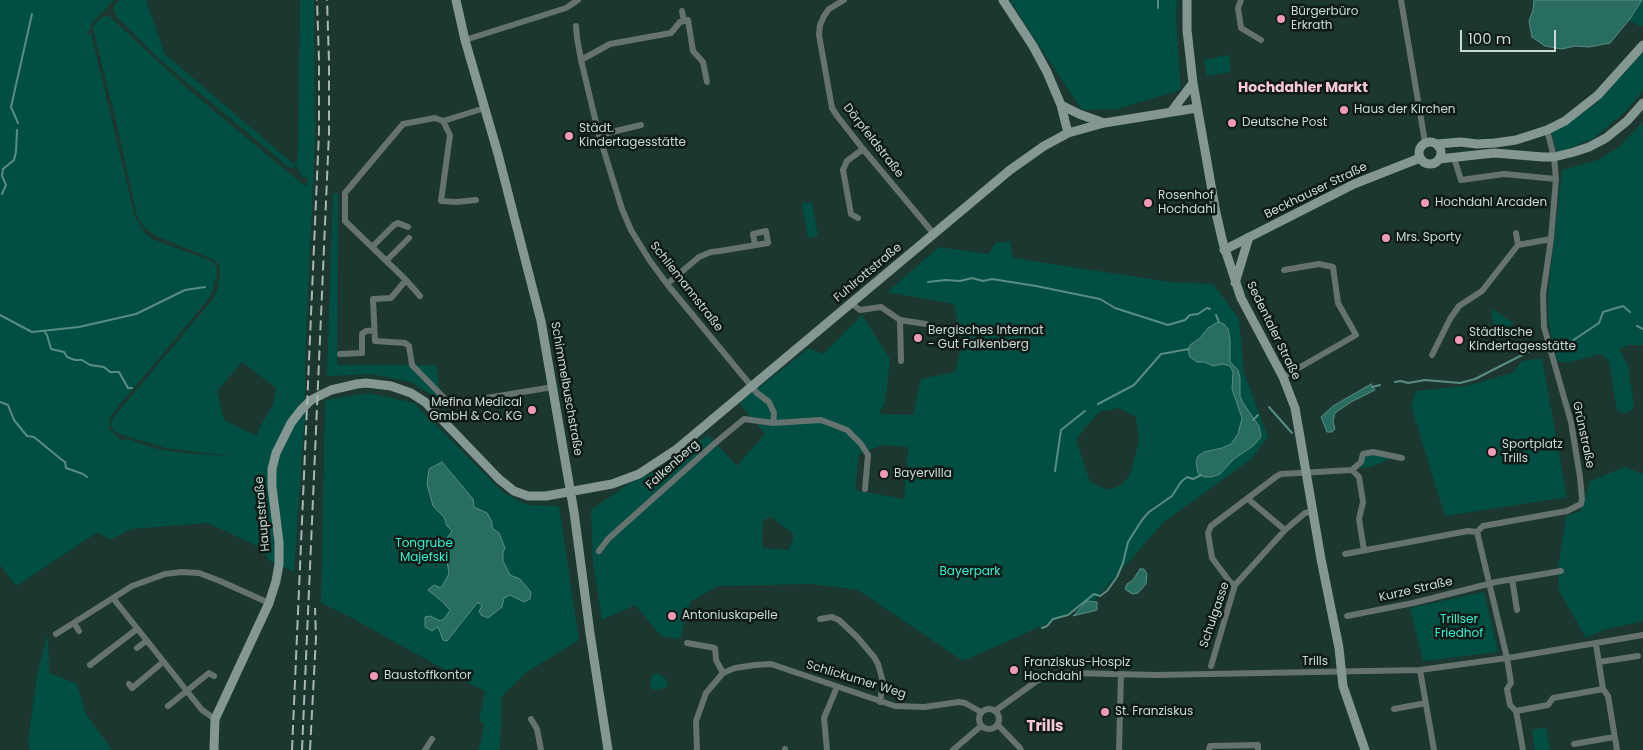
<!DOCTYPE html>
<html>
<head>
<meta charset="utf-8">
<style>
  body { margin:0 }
  #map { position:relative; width:1643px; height:750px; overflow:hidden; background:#1c3630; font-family:Poppins,sans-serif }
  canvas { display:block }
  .scale { position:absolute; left:1460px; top:30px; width:96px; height:22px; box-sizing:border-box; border:2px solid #cad9d5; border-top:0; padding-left:6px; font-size:15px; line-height:18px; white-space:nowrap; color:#cad9d5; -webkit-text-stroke:4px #101b18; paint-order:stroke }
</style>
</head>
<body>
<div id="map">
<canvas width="1643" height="750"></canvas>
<div class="scale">100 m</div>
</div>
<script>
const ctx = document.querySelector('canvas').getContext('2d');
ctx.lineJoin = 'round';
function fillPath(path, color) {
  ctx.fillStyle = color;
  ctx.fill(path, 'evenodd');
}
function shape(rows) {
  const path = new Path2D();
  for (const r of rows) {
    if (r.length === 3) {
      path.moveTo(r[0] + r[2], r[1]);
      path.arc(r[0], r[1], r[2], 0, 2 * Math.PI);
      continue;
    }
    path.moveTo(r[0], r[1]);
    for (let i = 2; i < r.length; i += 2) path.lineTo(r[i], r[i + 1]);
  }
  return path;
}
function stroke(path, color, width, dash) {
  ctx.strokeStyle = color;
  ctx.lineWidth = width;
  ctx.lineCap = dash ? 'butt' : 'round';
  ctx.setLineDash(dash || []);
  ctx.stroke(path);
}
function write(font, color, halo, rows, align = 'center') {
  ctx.font = font + ' Poppins,sans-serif';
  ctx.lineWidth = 5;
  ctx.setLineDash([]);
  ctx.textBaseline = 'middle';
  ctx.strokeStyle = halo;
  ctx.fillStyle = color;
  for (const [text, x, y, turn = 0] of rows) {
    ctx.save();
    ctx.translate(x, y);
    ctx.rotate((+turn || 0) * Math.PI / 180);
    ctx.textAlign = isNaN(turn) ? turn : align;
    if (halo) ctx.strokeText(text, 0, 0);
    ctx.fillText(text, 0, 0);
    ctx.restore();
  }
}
fillPath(shape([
  [0,0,114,0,91,24,91,30,86,31,87,34,91,33,135,217,145,233,152,239,209,260,214,263,217,270,213,291,207,301,112,414,109,421,109,429,122,441,127,439,157,449,186,453,239,457,166,448,116,433,111,427,111,422,114,417,213,299,218,288,220,272,219,265,215,260,156,236,145,228,140,221,137,216,115,116,93,29,94,25,101,18,105,16,109,16,189,90,306,187,308,178,302,177,297,166,290,168,159,59,117,17,113,8,119,0,146,0,165,54,296,166,298,153,300,0,314,0,315,139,305,362,305,412,294,572,270,561,261,548,208,523,131,529,110,540,98,532,16,586,0,565],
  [242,362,276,388,273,405,260,426,257,436,224,420,217,391],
  [1010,0,1177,0,1176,18,1181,90,1117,109,1082,110,1036,41],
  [1643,0,1643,25,1641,27,1629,20,1639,2],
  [1643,51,1643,91,1625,112,1594,138,1557,153,1551,132,1572,120,1597,103],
  [1229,55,1231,72,1207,76,1204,60],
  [1643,122,1643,345,1628,345,1619,349,1628,365,1634,408,1627,413,1617,411,1609,361,1601,354,1569,362,1558,362,1553,346,1548,318,1548,294,1562,170,1598,160,1620,146],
  [333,193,338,194,337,365,436,365,441,401,411,382,371,374,327,376],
  [812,202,818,236,808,238,802,204],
  [1010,241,1013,258,1170,282,1213,284,1239,319,1244,373,1268,437,1251,459,1164,522,1091,604,963,661,858,590,812,584,718,586,690,602,680,639,661,636,635,605,602,620,593,564,591,510,627,485,661,468,708,435,737,466,765,434,739,403,809,348,823,354,862,315,890,359,885,403,879,414,913,415,921,379,955,372,962,344,954,304,887,292,939,247,989,254,995,243],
  [1119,408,1136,417,1139,441,1130,475,1121,485,1108,490,1090,482,1076,439,1099,412],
  [883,445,908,447,904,499,855,490,859,454],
  [772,517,794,535,789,550,762,548,763,520],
  [1494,310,1513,323,1507,331,1495,334,1491,311],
  [1542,358,1567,497,1445,516,1411,406,1416,391,1466,386,1512,373,1522,361],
  [369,393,414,403,505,494,528,505,559,506,579,640,527,672,502,696,500,750,478,750,480,746,484,724,479,721,485,691,476,687,346,615,321,603,325,400],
  [1376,454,1390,459,1371,467,1360,468,1366,455],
  [1625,467,1643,474,1643,621,1603,630,1586,638,1559,590,1558,568,1566,516,1581,511,1590,481],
  [1484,592,1498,652,1423,661,1410,608],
  [48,634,49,673,77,684,86,714,112,750,30,750,28,742,37,675],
  [658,673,667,680,668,685,665,688,655,690,651,688,650,680,654,674],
  [1546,727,1550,750,1535,750,1532,730]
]), '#004f42');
const water = shape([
  [1534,0,1642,0,1629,20,1610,43,1589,47,1575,46,1562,49,1545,46,1532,37,1529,21,1533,10,1534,0],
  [1218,322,1224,324,1228,329,1230,339,1230,362,1238,370,1240,378,1240,396,1243,403,1259,426,1261,437,1253,446,1234,459,1220,474,1212,477,1205,477,1200,475,1198,473,1196,462,1198,456,1204,452,1222,448,1231,444,1238,434,1242,418,1232,389,1233,372,1230,366,1223,364,1213,366,1204,362,1197,362,1190,357,1188,350,1190,345,1200,338,1208,328,1218,322],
  [1371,384,1375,390,1351,402,1335,413,1333,421,1335,429,1332,432,1327,432,1321,417,1333,406,1371,384],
  [442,462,473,499,474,507,487,513,492,522,492,528,499,533,505,548,503,552,503,561,510,575,520,579,531,592,530,599,524,602,510,595,504,598,502,607,488,618,481,615,479,611,482,606,479,603,477,603,447,641,443,640,438,627,432,631,425,627,425,617,430,616,440,621,445,618,450,610,444,603,428,590,434,585,441,588,449,574,447,560,447,538,452,531,447,526,444,517,433,506,427,484,429,469,442,462],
  [1140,569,1144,569,1147,574,1146,584,1138,593,1132,594,1125,589,1127,584,1133,580,1140,569],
  [1087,601,1097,602,1097,610,1073,616,1087,601]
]);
fillPath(water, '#286d5f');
stroke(water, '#598d82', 1);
stroke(shape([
  [1158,8,1158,0],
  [18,123,11,107,32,14],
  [2,194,6,185,2,176,3,169,14,160,16,152,17,130],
  [928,282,946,280,960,281,972,278,983,281,992,279,1036,286,1100,299,1115,308,1168,325,1185,320,1190,315,1198,314,1207,308,1210,309],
  [0,315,32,332,79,327,136,314,185,290,205,287],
  [1216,315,1219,322],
  [1637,326,1643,329],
  [44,331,47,335,51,349,64,352,67,357,75,360,82,360,90,365,104,367,110,372,119,372,128,388,132,388],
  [1559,343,1569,343,1599,323,1603,312,1623,306,1630,312],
  [1395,382,1401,381,1408,383,1425,380,1460,383,1475,379,1534,349],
  [1372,387,1380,385],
  [0,402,8,405,14,420,27,436,34,437,62,460,65,462,66,468,83,474,87,477],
  [1098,404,1134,385,1161,354,1189,349],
  [1269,407,1292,433],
  [1253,420,1258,415],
  [1055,471,1061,430,1085,411],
  [1042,628,1047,626,1053,619,1068,615,1094,594,1100,596,1107,591,1117,577,1123,563,1128,542,1142,520,1149,512,1172,496,1181,482,1187,477,1193,479,1201,475]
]), '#598d82', 2);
stroke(shape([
  [844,0,829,9,824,16,820,25,819,35,832,108,838,117,863,149,934,234],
  [1241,0,1238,8,1241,28,1261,40],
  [1401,0,1425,142],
  [682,11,684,21],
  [576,26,577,38,581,60,599,135,622,209,631,230,650,261,667,284,757,393,769,402,774,413,773,423],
  [465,40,566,8,578,0],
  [581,60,610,44,671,33,680,22,688,20,693,51,703,62,707,82],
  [485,108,443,121,435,118,403,124,345,193,345,221,406,280,391,298,373,299,375,341,405,343,409,346,412,365,450,404,553,387],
  [443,121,450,135,441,201,456,202,476,200],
  [599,135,641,125],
  [1454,158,1461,180,1504,174,1556,179],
  [858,218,851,214,843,170,847,161,863,149],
  [1516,233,1518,245],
  [372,247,394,225,398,223,408,227],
  [386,261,409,238],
  [406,280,420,296],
  [667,284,699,257,711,252,720,251,768,243,766,231,753,234,755,245],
  [851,303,860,310,881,307,900,320,901,361],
  [900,320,926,324],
  [340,354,362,353,362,334,366,331,374,330],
  [1432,355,1450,319,1459,306,1482,291,1518,245,1551,239],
  [1283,377,1356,335,1338,303,1333,267,1319,264,1284,270],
  [1352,470,1359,477,1363,502,1359,519,1364,550],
  [1248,499,1285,530],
  [1477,532,1507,658,1511,683,1507,689,1510,705,1516,711,1523,750],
  [599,551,608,539,714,444,744,419,773,423,821,420,847,430,861,444,868,455,865,489],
  [1345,554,1468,531,1477,532,1483,526,1567,511,1581,504,1582,499,1580,477,1571,422,1544,327,1543,294,1551,239,1556,179,1554,157,1547,130],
  [1512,579,1517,610],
  [1235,585,1230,582,1212,558,1208,533,1211,526,1277,476,1281,474,1352,470,1361,462,1363,454,1373,452,1402,458],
  [113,598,202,710,215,719],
  [1347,616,1413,603,1496,582,1561,571],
  [820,619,832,617,839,620,857,637,874,657,878,664,883,682,880,702],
  [74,623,79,631],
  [56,634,132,586,165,574,182,572,199,573,220,581,269,603],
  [687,643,715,648,716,660,723,673],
  [1596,644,1603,689,1608,696,1617,750],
  [137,648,146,641],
  [1599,662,1638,656],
  [90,665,137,629],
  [1211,666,1235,585,1285,530,1305,513,1313,511],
  [1420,670,1434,750],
  [129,684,132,688,163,662],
  [168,706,209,673,214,676],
  [989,719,10],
  [1394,709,1426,703],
  [995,711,1038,680,1068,673,1157,675,1420,670,1514,657,1643,635],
  [1516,711,1548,705,1553,698,1603,689],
  [531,719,537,729,541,750],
  [998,725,1020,748,1021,750],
  [1574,744,1614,737],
  [785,749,785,750],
  [425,750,432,739],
  [697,750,696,721,706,693,723,673,735,668,755,665,771,664,895,706,924,707,959,702,965,703,981,712],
  [827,750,824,718,837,687],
  [953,750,981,726],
  [1119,750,1121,674],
  [1209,750,1210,746,1258,745,1258,750]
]), '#66726f', 6);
stroke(shape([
  [456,0,465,40,498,154,541,321,574,512,590,633,608,750],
  [1003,0,1033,46,1047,72,1061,105,1068,133],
  [1187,0,1187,30,1193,83,1216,213,1223,243,1241,298,1283,377,1295,408,1321,559,1339,648,1343,686,1365,750],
  [1061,105,1079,114,1104,123],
  [1171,112,1193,83],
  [1430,153,11],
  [1437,144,1461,142,1477,144,1495,143,1516,140,1547,130,1565,121,1598,95,1643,45],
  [1439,159,1494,153,1543,157,1554,157,1574,152,1589,147,1606,138,1627,121,1643,103],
  [1224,250,1354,184,1420,158],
  [1235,283,1249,237],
  [214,750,215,719,269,603,276,581,279,564,279,542,272,487,272,469,276,453,291,423,301,410,311,400,331,390,357,384,366,383,391,386,411,393,425,402,499,479,514,491,528,496,546,496,612,484,639,474,677,449,1010,170,1044,146,1068,133,1104,123,1197,108]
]), '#849792', 9);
stroke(shape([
  [292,750,319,132,319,60,317,0],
  [302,750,329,133,329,61,327,0],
  [310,750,316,637,315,608]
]), '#a7b8b4', 2, [10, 5]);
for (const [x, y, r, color] of [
  [1281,19,5,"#ef9ab9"],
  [1344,110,5,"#ef9ab9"],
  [1232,123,5,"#ef9ab9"],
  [569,136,5,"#ef9ab9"],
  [1148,203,5,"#ef9ab9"],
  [1425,203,5,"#ef9ab9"],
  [1386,238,5,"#ef9ab9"],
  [918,338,5,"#ef9ab9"],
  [1459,340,5,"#ef9ab9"],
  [532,410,5,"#ef9ab9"],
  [1492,452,5,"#ef9ab9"],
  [884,474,5,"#ef9ab9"],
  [672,616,5,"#ef9ab9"],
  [1014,670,5,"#ef9ab9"],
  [374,676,5,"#ef9ab9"],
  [1105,712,5,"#ef9ab9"]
]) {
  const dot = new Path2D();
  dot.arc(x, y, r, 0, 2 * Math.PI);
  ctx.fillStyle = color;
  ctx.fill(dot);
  stroke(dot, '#101b18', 2);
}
write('12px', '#cad9d5', '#101b18', [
  ["Bürgerbüro",1291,12],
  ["Erkrath",1291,26],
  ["Haus der Kirchen",1354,110],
  ["Deutsche Post",1242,123],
  ["Städt.",579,129],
  ["Kindertagesstätte",579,143],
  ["Rosenhof",1158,196],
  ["Hochdahl",1158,210],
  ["Hochdahl Arcaden",1435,203],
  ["Mrs. Sporty",1396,238],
  ["Bergisches Internat",928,331],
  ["- Gut Falkenberg",928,345],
  ["Städtische",1469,333],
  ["Kindertagesstätte",1469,347],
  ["Mefina Medical",522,403,"right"],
  ["GmbH & Co. KG",522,417,"right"],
  ["Sportplatz",1502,445],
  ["Trills",1502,459],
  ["Bayervilla",894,474],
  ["Antoniuskapelle",682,616],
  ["Franziskus-Hospiz",1024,663],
  ["Hochdahl",1024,677],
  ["Baustoffkontor",384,676],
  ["St. Franziskus",1115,712]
], 'left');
write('12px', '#cad9d5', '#101b18', [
  ["Dörpfeldstraße",873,141,52],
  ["Beckhauser Straße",1316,191,-26],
  ["Fuhlrottstraße",868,273,-40],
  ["Schliemannstraße",686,287,52],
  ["Sedentaler Straße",1273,331,64],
  ["Schimmelbuschstraße",566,389,80],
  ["Grünstraße",1583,435,78],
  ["Falkenberg",673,465,-42],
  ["Hauptstraße",263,514,-95],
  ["Kurze Straße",1416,590,-13],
  ["Schulgasse",1215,615,-71],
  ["Trills",1315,662],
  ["Schlickumer Weg",856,680,17]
]);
write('12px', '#32f2d0', '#101b18', [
  ["Tongrube",424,544],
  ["Majefski",424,558],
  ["Bayerpark",970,572],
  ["Trillser",1459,620],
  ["Friedhof",1459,634]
]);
write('bold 14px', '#fac9d9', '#101b18', [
  ["Hochdahler Markt",1303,88]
]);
write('bold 15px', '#fac9d9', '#101b18', [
  ["Trills",1045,727]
]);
</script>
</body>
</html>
